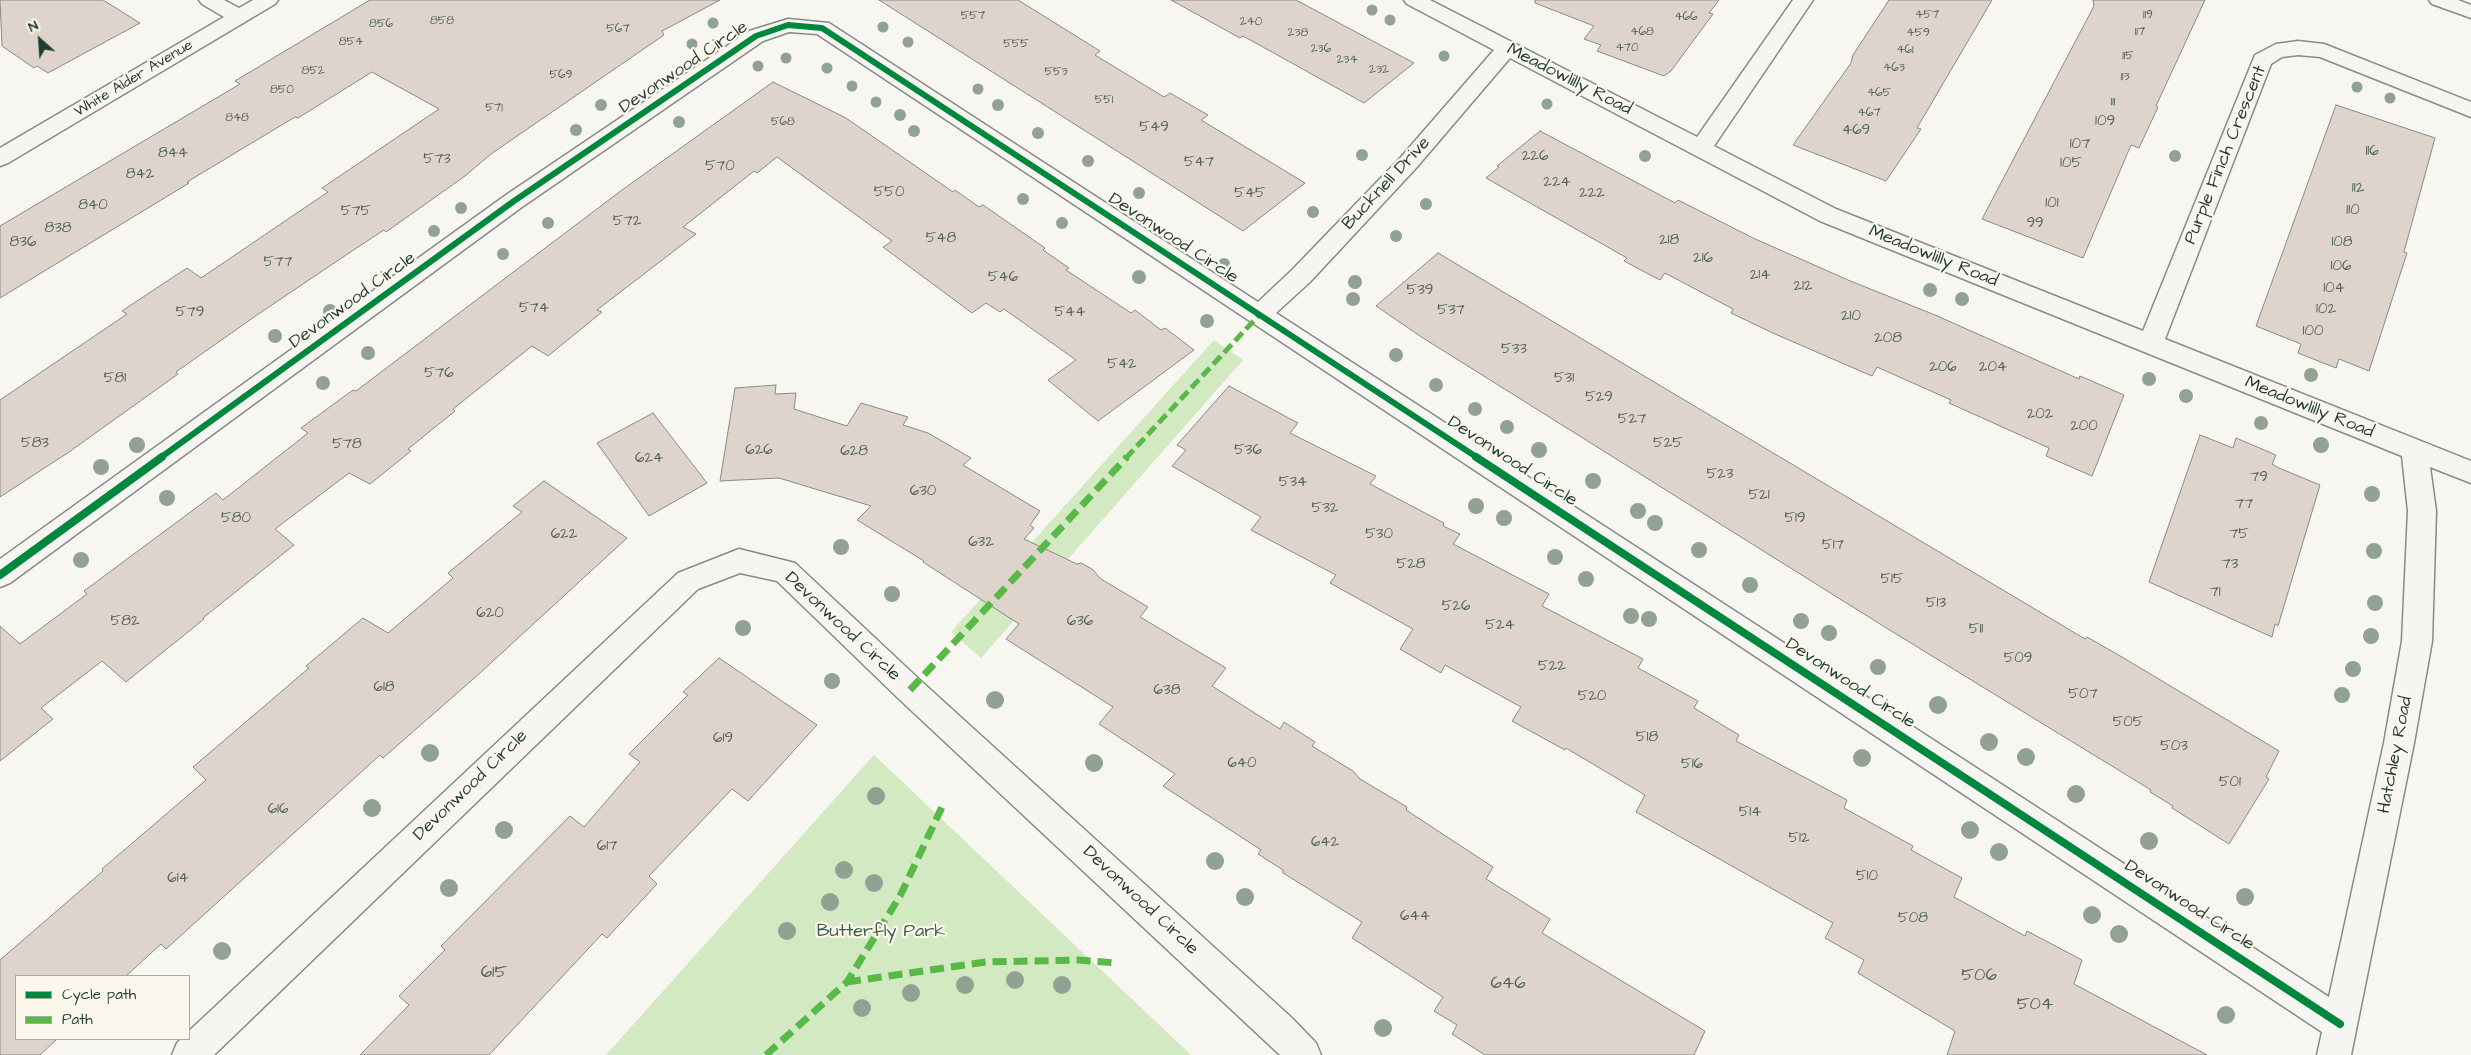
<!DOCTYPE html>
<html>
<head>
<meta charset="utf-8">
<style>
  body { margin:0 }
  #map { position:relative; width:2471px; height:1055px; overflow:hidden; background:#f8f6f0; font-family:"Architects Daughter",sans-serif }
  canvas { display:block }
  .legend { position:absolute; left:15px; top:975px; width:175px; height:65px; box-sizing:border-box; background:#fbf7ec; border:1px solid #a3ada2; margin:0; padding:6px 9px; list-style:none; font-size:15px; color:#1f3d34 }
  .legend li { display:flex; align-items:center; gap:10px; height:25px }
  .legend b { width:25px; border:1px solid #a3ada2 }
  .north { position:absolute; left:15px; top:15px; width:50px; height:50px; -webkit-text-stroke:4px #fbf7ec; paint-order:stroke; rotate:334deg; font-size:14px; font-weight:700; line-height:20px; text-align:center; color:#1f3d34 }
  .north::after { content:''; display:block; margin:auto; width:18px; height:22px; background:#1f3d34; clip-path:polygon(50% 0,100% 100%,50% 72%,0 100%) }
</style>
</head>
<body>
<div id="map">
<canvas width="2471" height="1055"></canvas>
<ul class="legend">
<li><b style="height:6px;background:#00873e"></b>Cycle path</li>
<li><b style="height:6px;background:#58b947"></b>Path</li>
</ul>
<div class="north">N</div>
</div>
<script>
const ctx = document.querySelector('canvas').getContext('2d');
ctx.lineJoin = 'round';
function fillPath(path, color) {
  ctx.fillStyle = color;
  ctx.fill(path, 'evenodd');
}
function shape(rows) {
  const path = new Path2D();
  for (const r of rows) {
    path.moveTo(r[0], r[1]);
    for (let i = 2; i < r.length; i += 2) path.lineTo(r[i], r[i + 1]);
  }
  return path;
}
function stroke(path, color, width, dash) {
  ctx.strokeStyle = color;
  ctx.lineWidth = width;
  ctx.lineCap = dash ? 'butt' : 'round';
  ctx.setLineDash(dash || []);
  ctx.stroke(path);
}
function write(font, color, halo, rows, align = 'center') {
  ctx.font = font + ' "Architects Daughter",sans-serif';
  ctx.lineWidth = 4.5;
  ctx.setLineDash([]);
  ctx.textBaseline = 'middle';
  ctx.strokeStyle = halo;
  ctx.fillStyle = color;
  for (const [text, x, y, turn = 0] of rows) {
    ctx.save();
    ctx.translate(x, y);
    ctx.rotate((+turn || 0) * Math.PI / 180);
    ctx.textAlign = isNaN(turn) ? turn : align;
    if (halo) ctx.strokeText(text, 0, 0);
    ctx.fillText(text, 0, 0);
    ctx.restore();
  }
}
fillPath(shape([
  [1214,340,1243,360,981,658,951,632],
  [874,755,1191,1055,606,1055]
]), '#d2e9c2');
const building = shape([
  [0,0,103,0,140,23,48,73,37,66,34,68,2,46,0,0],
  [370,0,720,0,662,31,664,35,491,154,465,176,386,232,384,230,352,251,257,315,176,372,178,374,69,452,0,497,0,400,127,314,122,311,187,268,201,278,328,192,322,188,439,109,372,72,298,118,295,117,187,182,189,183,0,298,0,226,240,84,235,81,370,0],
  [879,0,1018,0,1100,51,1095,55,1164,97,1170,93,1208,115,1201,120,1305,183,1243,231,879,0],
  [1171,0,1296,0,1414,63,1364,103,1243,36,1240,38,1171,0],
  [1535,0,1719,0,1709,13,1713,14,1671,71,1664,76,1597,51,1601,45,1584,39,1594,26,1535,3,1535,0],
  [1889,0,1992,0,1917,128,1921,129,1886,181,1793,145,1851,63,1853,55,1889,0],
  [2093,0,2205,0,2156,106,2158,107,2139,148,2131,145,2083,258,1982,219,2094,6,2093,0],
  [773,82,846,118,953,192,955,190,979,207,983,205,1045,248,1043,250,1069,268,1066,270,1131,313,1135,310,1161,330,1165,328,1194,350,1098,421,1048,380,1076,360,1004,309,1000,312,986,303,972,313,883,247,892,241,777,157,757,173,754,171,683,227,696,234,597,310,602,312,548,356,532,346,453,409,455,411,408,449,411,451,370,484,349,473,275,529,294,545,203,618,204,619,126,682,102,661,41,708,53,719,0,761,0,626,20,644,87,594,84,591,216,493,223,500,308,433,301,428,353,390,356,391,622,190,773,82],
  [2336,105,2435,138,2404,252,2407,253,2369,371,2339,359,2336,368,2298,353,2301,344,2256,326,2336,105],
  [1540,131,1675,203,1678,200,1753,238,1848,280,1935,315,2079,379,2080,376,2124,395,2092,476,2046,456,2049,448,1949,403,1951,400,1877,367,1872,376,1775,334,1731,313,1733,309,1665,273,1660,280,1624,261,1627,258,1486,178,1499,167,1497,166,1540,131],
  [1438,253,2085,639,2087,637,2122,657,2279,751,2266,777,2269,779,2229,844,2172,808,2173,806,2150,792,2151,790,1888,629,1423,338,1376,306,1438,253],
  [776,385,775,394,796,393,794,409,847,426,861,403,908,417,903,425,928,433,971,458,963,465,1040,511,1030,525,1034,528,1024,539,1077,564,1081,563,1092,569,1101,579,1148,607,1140,617,1226,668,1212,686,1280,729,1284,722,1315,742,1312,746,1353,771,1360,779,1407,807,1406,810,1493,867,1486,879,1550,919,1542,933,1705,1031,1694,1055,1485,1055,1452,1034,1457,1025,1434,1011,1443,997,1352,938,1362,922,1283,873,1283,870,1258,854,1261,850,1163,786,1175,774,1099,724,1113,707,1006,639,1019,624,923,562,924,561,857,520,871,506,779,478,720,481,735,388,776,385],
  [1229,386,1298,423,1290,433,1376,476,1370,484,1444,523,1443,526,1460,534,1453,544,1549,594,1542,606,1643,659,1638,668,1698,701,1694,708,1739,735,1736,741,1847,800,1844,808,1913,846,1911,850,1962,878,1954,897,2025,936,2027,931,2082,960,2074,984,2207,1055,1947,1055,1955,1031,1858,973,1864,960,1825,938,1833,923,1636,812,1645,795,1566,748,1565,750,1512,721,1521,707,1445,665,1441,673,1400,649,1413,629,1330,583,1336,575,1251,530,1261,517,1172,466,1186,450,1177,445,1229,386],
  [653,413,707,483,649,516,597,443,653,413],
  [2200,435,2233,448,2236,438,2276,455,2272,464,2279,468,2320,485,2278,626,2275,624,2272,637,2149,582,2200,435],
  [544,481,627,538,480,673,383,758,380,755,166,949,161,944,126,976,16,976,16,1039,57,1039,40,1055,0,1055,0,960,103,871,102,869,206,780,193,767,309,668,306,666,363,618,388,633,453,578,448,573,522,512,513,506,544,481],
  [719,658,817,725,748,801,732,789,649,876,657,884,607,938,602,934,489,1055,360,1055,409,1005,399,996,445,950,441,946,570,816,584,827,640,762,629,754,688,695,683,692,719,658]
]);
fillPath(building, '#ded4cc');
stroke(building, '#868b86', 1);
const minor = shape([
  [199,0,224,0,239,8,253,0,278,0,275,4,8,163,0,166,0,148,224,17,202,4,199,0],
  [1404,0,1430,0,1697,137,1793,0,1813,0,1714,146,1836,209,2143,331,2255,55,2276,44,2298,41,2324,44,2471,102,2471,117,2320,57,2298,55,2282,57,2271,64,2165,339,2471,461,2471,483,2430,467,2436,511,2432,641,2414,743,2351,1055,2317,1055,2322,1032,817,34,789,32,763,41,522,207,10,583,0,587,0,559,506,195,749,31,788,19,829,23,1258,302,1292,270,1401,157,1494,50,1407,4,1404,0],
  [1510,58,1820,221,2402,456,2408,511,2402,641,2384,743,2329,997,1276,313,1310,282,1417,167,1510,58],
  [739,549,795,563,921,681,1292,1018,1316,1043,1321,1055,1280,1055,899,699,777,581,740,573,698,589,214,1055,172,1055,177,1043,181,1039,189,1039,189,1031,678,573,739,549]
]);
const primary = shape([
  [2429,0,2458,0,2471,5,2471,18,2432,4,2429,0]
]);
stroke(minor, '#868b86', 3);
stroke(primary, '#868b86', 3);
fillPath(minor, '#f6f5f1');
fillPath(primary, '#f6f5f1');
stroke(shape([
  [1126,458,1260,314]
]), '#58b947', 5, [11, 5]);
stroke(shape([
  [910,690,1127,457],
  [847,982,986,962,1079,960,1116,963],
  [766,1055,847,982,900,896,943,805]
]), '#58b947', 7, [14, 7]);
stroke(shape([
  [160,458,514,201,756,36,788,25,822,28,1478,458]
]), '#00873e', 6);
stroke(shape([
  [1476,457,2340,1024],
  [0,575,162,457]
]), '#00873e', 8);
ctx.fillStyle = '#91a294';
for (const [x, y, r] of [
  [1372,10,5.5],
  [1390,20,5.5],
  [713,23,5.5],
  [883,27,5.5],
  [908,42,5.5],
  [692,44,5.5],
  [1444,56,5.5],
  [786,58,5.5],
  [758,66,5.5],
  [827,68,5.5],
  [852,86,5.5],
  [2357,87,5.5],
  [978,89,5.5],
  [2390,98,5.5],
  [876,102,5.5],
  [1547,104,5.5],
  [601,105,6],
  [998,105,6],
  [900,115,6],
  [679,122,6],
  [576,130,6],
  [914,131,6],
  [1038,133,6],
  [1362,155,6],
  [1645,156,6],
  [2175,156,6],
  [1088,161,6],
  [1139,193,6],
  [1023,199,6],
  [1426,204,6],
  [461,208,6],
  [1313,212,6],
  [548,223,6],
  [1062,223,6],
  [434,231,6],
  [1396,236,6],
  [503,254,6],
  [1224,264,6],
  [1139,277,7],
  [1355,282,7],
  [1930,290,7],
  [1353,299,7],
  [1962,299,7],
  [330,311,7],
  [1207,321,7],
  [275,336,7],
  [368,353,7],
  [1396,355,7],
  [2311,375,7],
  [2149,379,7],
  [323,383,7],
  [1436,385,7],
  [2186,396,7],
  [1475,409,7],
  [2261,423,7],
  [1507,427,7],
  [137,445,8],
  [2321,445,8],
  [1539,450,8],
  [101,467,8],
  [1593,481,8],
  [2372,494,8],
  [167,498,8],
  [1476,506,8],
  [1638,511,8],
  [1504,518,8],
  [1655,523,8],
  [841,547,8],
  [1699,550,8],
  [2374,551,8],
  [1555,557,8],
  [81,560,8],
  [1586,579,8],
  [1750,585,8],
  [892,594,8],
  [2375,603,8],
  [1631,616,8],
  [1649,619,8],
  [1801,621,8],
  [743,628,8],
  [1829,633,8],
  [2371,636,8],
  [1878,667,8],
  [2353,669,8],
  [832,681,8],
  [2342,695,8],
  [995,700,9],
  [1938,705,9],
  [1989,742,9],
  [430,753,9],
  [2026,757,9],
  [1862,758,9],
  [1094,763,9],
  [2076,794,9],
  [876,796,9],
  [372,808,9],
  [504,830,9],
  [1970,830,9],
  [2149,841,9],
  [1999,852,9],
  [1215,861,9],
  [844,870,9],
  [874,883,9],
  [449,888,9],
  [1245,897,9],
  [2245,897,9],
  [830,902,9],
  [2092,915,9],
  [787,931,9],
  [2119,934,9],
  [222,951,9],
  [1015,980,9],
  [965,985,9],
  [1062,985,9],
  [911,993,9],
  [862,1008,9],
  [2226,1015,9],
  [1383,1028,9]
]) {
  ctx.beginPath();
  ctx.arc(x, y, r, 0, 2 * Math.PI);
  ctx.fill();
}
write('12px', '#4f635a', null, [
  ["457",1927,15],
  ["119",2148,15],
  ["557",973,16],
  ["466",1686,17],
  ["858",442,21],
  ["240",1251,22],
  ["856",381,24],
  ["567",618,29],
  ["468",1642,32],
  ["117",2140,32],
  ["238",1298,33],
  ["459",1918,33],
  ["854",351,42],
  ["555",1016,44],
  ["470",1627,48],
  ["236",1321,49],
  ["461",1905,50],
  ["115",2128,56],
  ["234",1347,60],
  ["463",1894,68],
  ["232",1379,70],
  ["852",313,71],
  ["553",1056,72],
  ["569",561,75],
  ["113",2125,77],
  ["850",282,90],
  ["465",1879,93],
  ["551",1104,100],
  ["111",2113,102],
  ["571",494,108],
  ["467",1869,113],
  ["848",237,118],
  ["568",783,122]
]);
write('15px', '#1f3d34', '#fbf7ec', [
  ["White Alder Avenue",134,79,-31]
]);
write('15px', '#4f635a', null, [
  ["109",2105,122],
  ["549",1154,128],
  ["469",1856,131],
  ["107",2080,145],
  ["116",2372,152],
  ["844",173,154],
  ["226",1535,157],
  ["573",437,160],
  ["547",1199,163],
  ["105",2071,164],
  ["570",720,167],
  ["842",140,175],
  ["224",1557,183],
  ["112",2358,189],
  ["550",889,193],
  ["545",1250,194],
  ["222",1592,194],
  ["101",2052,204],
  ["840",93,206],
  ["110",2353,211],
  ["575",356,212],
  ["572",627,222],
  ["99",2035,224],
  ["838",58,229],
  ["548",941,239],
  ["218",1669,241],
  ["836",23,243],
  ["108",2342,243],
  ["216",1703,259],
  ["577",278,263],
  ["106",2341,267],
  ["214",1760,276],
  ["546",1003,278],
  ["212",1803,287],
  ["104",2334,289],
  ["539",1420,291],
  ["574",534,309],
  ["102",2326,310],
  ["537",1451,311],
  ["579",190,313],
  ["544",1070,313],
  ["210",1851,317],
  ["100",2313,332],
  ["208",1888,339],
  ["533",1514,350],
  ["542",1122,365],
  ["206",1943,368],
  ["204",1993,368],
  ["576",439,374],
  ["581",115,379],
  ["531",1564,379],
  ["529",1599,398],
  ["202",2040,415],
  ["527",1632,420],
  ["200",2084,427],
  ["583",35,444],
  ["525",1668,444],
  ["578",347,445],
  ["626",759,451],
  ["536",1248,451],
  ["628",854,452],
  ["624",649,459],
  ["523",1720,475],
  ["79",2259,478],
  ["534",1293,483],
  ["630",923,492],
  ["521",1759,496],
  ["77",2244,505],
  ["532",1325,509],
  ["580",236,519],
  ["519",1795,519],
  ["622",564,535],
  ["530",1379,535],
  ["75",2239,535],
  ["632",981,543],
  ["517",1833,546],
  ["528",1411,565],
  ["73",2230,565],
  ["515",1892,580],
  ["71",2215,593],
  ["513",1936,604],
  ["526",1456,607],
  ["620",490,614],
  ["582",125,622],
  ["636",1080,622],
  ["524",1500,626],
  ["511",1976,630],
  ["509",2018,659],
  ["522",1552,667],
  ["618",384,688],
  ["638",1167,691],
  ["507",2083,695],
  ["520",1592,697],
  ["505",2128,723],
  ["518",1647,738],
  ["619",723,739],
  ["503",2174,747],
  ["640",1242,764],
  ["516",1692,765],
  ["501",2230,783],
  ["616",278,810],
  ["514",1750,813],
  ["512",1799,839],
  ["642",1325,843],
  ["617",607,847],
  ["510",1867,877],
  ["614",178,879],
  ["644",1415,917],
  ["508",1913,919]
]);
write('18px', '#1f3d34', '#fbf7ec', [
  ["Devonwood Circle",684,68,-34],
  ["Meadowlilly Road",1569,80,27],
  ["Purple Finch Crescent",2226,155,-68],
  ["Bucknell Drive",1387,184,-47],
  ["Devonwood Circle",1173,239,33],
  ["Meadowlilly Road",1933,257,22],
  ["Devonwood Circle",353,301,-36],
  ["Meadowlilly Road",2309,408,22],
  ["Devonwood Circle",1512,462,33],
  ["Devonwood Circle",842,627,43],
  ["Devonwood Circle",1850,684,33],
  ["Hatchley Road",2396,755,-79],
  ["Devonwood Circle",471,786,-44],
  ["Devonwood Circle",1140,901,43],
  ["Devonwood Circle",2189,906,33]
]);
write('18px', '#3c5d49', '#fbf7ec', [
  ["Butterfly Park",881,932]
]);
write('18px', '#4f635a', null, [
  ["615",494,973],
  ["506",1979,976],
  ["646",1508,984],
  ["504",2035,1005]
]);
</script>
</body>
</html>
